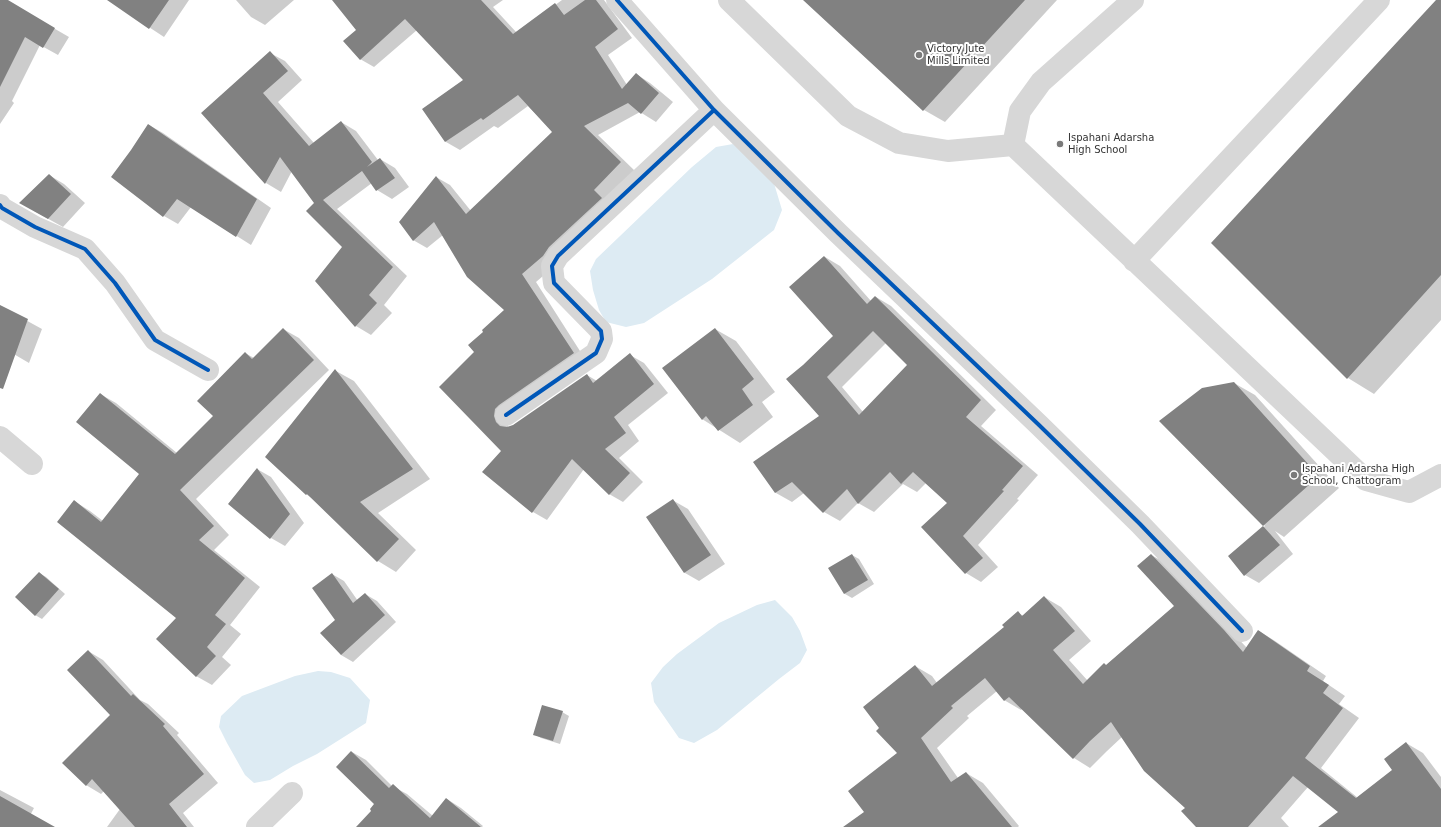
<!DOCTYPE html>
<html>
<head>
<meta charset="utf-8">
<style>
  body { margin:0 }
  canvas { display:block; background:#fff }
</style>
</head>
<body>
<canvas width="1441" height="827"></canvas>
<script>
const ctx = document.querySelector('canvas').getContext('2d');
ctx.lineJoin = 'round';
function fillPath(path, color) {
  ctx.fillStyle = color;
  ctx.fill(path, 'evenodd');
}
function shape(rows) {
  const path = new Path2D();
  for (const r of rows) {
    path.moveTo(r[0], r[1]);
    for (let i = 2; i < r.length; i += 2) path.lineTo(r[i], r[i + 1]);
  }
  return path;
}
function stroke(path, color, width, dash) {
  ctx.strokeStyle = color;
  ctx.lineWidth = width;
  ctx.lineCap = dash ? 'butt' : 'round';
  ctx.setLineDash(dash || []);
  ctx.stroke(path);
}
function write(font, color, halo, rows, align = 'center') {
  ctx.font = font + ' "DejaVu Sans",sans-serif';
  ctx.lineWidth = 4;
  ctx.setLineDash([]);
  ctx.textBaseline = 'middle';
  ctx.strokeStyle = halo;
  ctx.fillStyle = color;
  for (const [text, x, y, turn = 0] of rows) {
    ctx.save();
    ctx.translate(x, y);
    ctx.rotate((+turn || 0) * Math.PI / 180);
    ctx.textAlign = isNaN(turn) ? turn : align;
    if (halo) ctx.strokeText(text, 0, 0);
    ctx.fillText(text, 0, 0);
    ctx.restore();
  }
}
fillPath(shape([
  [733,144,773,180,782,210,774,230,712,279,644,323,626,327,606,322,599,310,593,290,590,271,596,259,692,167,716,147],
  [775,600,792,617,800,631,807,650,800,663,779,679,717,730,694,743,679,738,654,702,651,683,663,667,677,654,719,623,757,605],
  [318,671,331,672,350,678,370,700,366,723,317,754,293,766,270,780,254,783,245,775,227,743,219,727,221,716,242,696,295,676]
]), '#ddebf3');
fillPath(shape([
  [5,0,69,37,58,55,40,45,12,101,14,103,0,124,0,8],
  [135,0,189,0,164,37,126,12],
  [236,0,294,0,265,25,251,17],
  [333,0,503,0,493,7,517,33,562,0,604,0,632,38,608,55,627,85,636,74,650,83,673,102,656,122,640,112,598,135,635,171,557,264,536,282,587,362,507,424,509,428,513,426,587,375,597,381,630,355,644,363,668,393,628,425,639,441,619,458,643,482,623,502,609,494,584,469,547,520,533,512,484,472,503,451,476,352,506,310,443,235,427,248,413,240,436,177,450,185,471,211,553,132,528,106,498,128,494,126,460,150,446,142,423,109,464,80,417,30,374,67,360,59,357,30],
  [805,0,1057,0,945,122,924,110],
  [1437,0,1441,0,1441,320,1374,394,1348,378],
  [270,53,285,61,302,80,278,102,314,143,341,122,356,131,378,160,380,159,395,168,409,187,392,199,377,190,372,183,337,209,407,276,384,305,392,313,371,335,356,326,343,247,316,203,292,171,281,192,266,183,203,113],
  [149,125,163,133,271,208,251,245,191,207,178,224,164,216,113,177],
  [49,175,64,184,85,203,63,227,34,211],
  [825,257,840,266,871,301,876,297,891,306,996,410,981,426,1038,475,1017,499,1019,500,978,545,998,567,981,582,966,573,948,503,926,483,917,492,903,484,874,512,858,503,840,521,824,512,804,493,792,502,776,493,754,462,820,416,803,366,834,336],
  [886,343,908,365,863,412,842,387],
  [0,306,42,329,29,363,0,346],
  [283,329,299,338,329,370,196,499,229,535,214,550,260,587,230,625,241,634,222,657,231,665,212,685,196,676,177,618,74,501,90,511,103,521,141,473,100,394,116,403,177,453,215,416,245,353,254,358],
  [715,329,736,341,775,392,762,402,773,417,740,443,702,419],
  [336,371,354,381,430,479,378,513,416,550,396,572,378,561,313,499,306,494],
  [1234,383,1255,395,1339,488,1284,537,1275,531,1293,554,1259,583,1245,575,1229,556,1265,526,1160,421],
  [257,469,271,477,304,523,285,546,271,538],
  [674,501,688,509,725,564,699,581,685,573,648,518],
  [852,555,859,559,874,584,852,598,845,594,830,569],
  [1151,555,1168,564,1247,648,1259,631,1275,641,1326,676,1323,681,1345,696,1339,704,1359,718,1321,768,1358,798,1394,770,1406,743,1423,753,1441,777,1441,827,1320,827,1339,812,1308,787,1281,818,1289,827,1197,827,1186,808,1122,737,1107,751,1090,768,1074,758,1022,709,1021,710,1004,700,997,691,967,716,969,718,937,748,958,778,966,773,983,783,1019,826,1018,827,845,827,865,812,899,753,915,666,932,676,937,683,1005,627,1018,613,1024,616,1044,597,1061,607,1091,641,1069,660,1088,681,1175,606],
  [39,573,46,577,65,594,42,619,35,615],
  [332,574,344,581,358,601,365,594,377,601,396,622,353,662,341,655],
  [88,651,103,660,140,700,148,704,179,733,177,735,218,783,183,813,194,827,107,827,120,809,104,791,101,794,86,785,111,715],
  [562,712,569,716,560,744,541,738,534,734],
  [352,752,366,760,392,786,407,794,433,816,447,799,461,808,483,826,482,827,357,827,373,811,376,804],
  [0,790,34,808,24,827,0,826]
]), '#0003');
fillPath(shape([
  [0,0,8,0,55,28,43,48,25,37,0,87],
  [107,0,169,0,149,29],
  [332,0,481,0,513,34,555,3,564,15,585,0,596,0,618,29,595,47,622,89,636,73,659,93,641,114,628,103,584,126,621,162,594,190,602,198,549,247,543,256,522,274,574,353,499,405,495,409,494,416,496,422,500,426,507,427,513,425,587,374,593,383,630,353,654,384,614,417,626,433,605,449,630,473,609,495,572,459,532,513,482,472,501,451,439,387,474,352,468,345,483,332,482,330,504,310,467,277,434,222,413,241,399,222,436,176,466,214,552,132,518,95,483,120,481,118,445,142,422,109,463,80,405,19,360,60,343,41,356,30],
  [803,0,1025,0,923,111],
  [1436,0,1441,0,1441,275,1347,379,1211,243],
  [270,51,288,71,263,93,309,146,341,121,372,162,367,167,380,158,395,178,376,191,362,171,323,200,393,267,369,295,377,303,355,327,315,281,342,247,306,211,314,203,280,157,265,184,201,113],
  [148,124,257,199,236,237,177,199,163,217,111,177,131,150],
  [49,174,71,194,48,219,19,203],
  [824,256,867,304,875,296,981,400,966,417,1023,466,1002,490,1004,491,963,536,983,558,965,574,921,527,947,503,913,472,901,484,890,472,858,504,847,489,823,513,792,482,775,493,753,462,819,416,786,379,803,365,833,336,789,287],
  [873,331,907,365,859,415,827,377],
  [0,305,28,319,3,389,0,388],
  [283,328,314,360,180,490,214,526,199,540,245,578,215,615,226,624,207,647,216,656,196,677,156,639,176,618,57,522,74,500,101,522,139,474,76,422,100,393,175,454,213,416,197,401,245,352,252,359],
  [715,328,754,379,742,389,753,405,718,431,706,416,702,420,662,368],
  [335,369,413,469,360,502,399,539,377,562,307,494,306,495,265,457],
  [1234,382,1319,476,1263,526,1159,421,1202,388],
  [257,468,290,514,270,539,228,504],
  [673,499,711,555,684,573,646,517],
  [1263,526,1280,545,1244,576,1228,556],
  [852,554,868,580,844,594,828,568],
  [1151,554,1224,630,1243,652,1258,630,1310,666,1307,671,1329,685,1323,693,1343,708,1305,758,1356,798,1392,770,1384,759,1406,742,1441,789,1441,827,1318,827,1338,812,1293,776,1248,827,1196,827,1181,811,1185,808,1144,771,1111,722,1090,741,1073,759,1009,697,1004,701,985,678,951,706,953,708,921,738,951,782,966,772,1012,827,843,827,864,812,848,791,897,753,876,731,879,728,863,707,915,665,932,686,1004,627,1002,625,1018,611,1022,616,1044,596,1075,631,1053,650,1083,684,1104,663,1106,665,1174,606,1137,566],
  [39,572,59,589,35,616,15,597],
  [332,573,353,603,365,593,385,615,341,655,320,633,335,620,312,588],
  [88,650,131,696,133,694,165,724,163,726,204,774,169,804,187,827,135,827,92,779,86,786,62,763,110,715,67,670],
  [542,705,563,711,553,741,533,735],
  [351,751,389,788,393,784,430,818,446,798,481,827,356,827,371,811,370,809,374,804,336,767],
  [0,796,55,827,0,827]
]), '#818181');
stroke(shape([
  [617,0,714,110,838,233,1039,425,1140,524,1242,631],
  [729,0,848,116,899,143,948,151,1013,145,1366,480,1409,492,1441,475],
  [1013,145,1020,111,1041,82,1133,0],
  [0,205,2,208,35,227,85,249,115,283,155,340,208,370],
  [1134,261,1379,0],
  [506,415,596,353,602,339,601,331,554,283,552,266,558,256,714,110],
  [0,437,32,464],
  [257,827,292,793]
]), '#d7d7d7', 22);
stroke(shape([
  [617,0,714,110,838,233,1039,425,1140,524,1242,631],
  [0,205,2,208,35,227,85,249,115,283,155,340,208,370],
  [506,415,596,353,602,339,601,331,554,283,552,266,558,256,714,110]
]), '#0057b8', 4);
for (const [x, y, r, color] of [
  [919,55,4,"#7a7a7a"],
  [1060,144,4,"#7a7a7a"],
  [1294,475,4,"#7a7a7a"]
]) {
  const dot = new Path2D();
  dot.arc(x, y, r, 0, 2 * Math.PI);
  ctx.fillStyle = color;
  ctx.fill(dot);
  stroke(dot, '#fff', 1.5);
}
write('10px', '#333', '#fff', [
  ["Victory Jute",927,49],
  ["Mills Limited",927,61],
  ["Ispahani Adarsha",1068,138],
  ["High School",1068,150],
  ["Ispahani Adarsha High",1302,469],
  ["School, Chattogram",1302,481]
], 'left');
</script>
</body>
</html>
